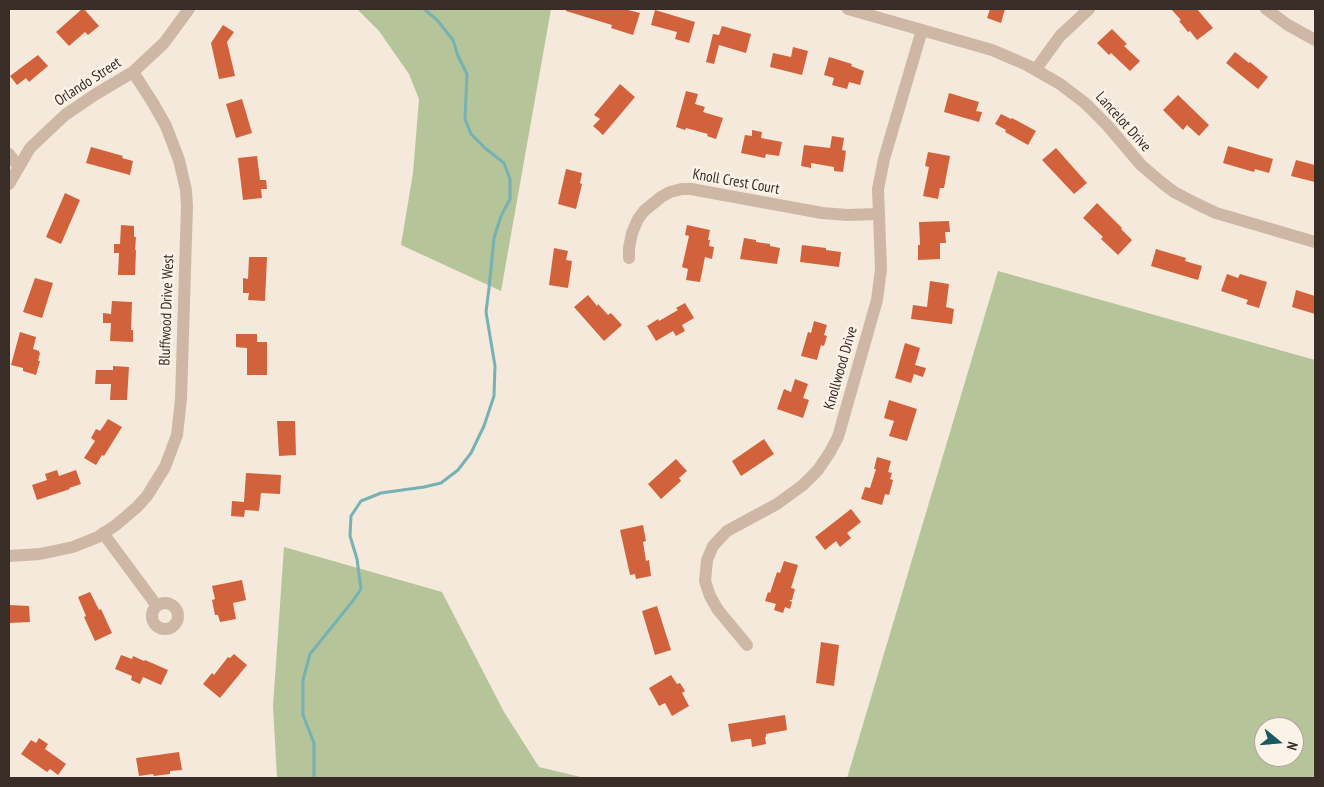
<!DOCTYPE html>
<html>
<head>
<meta charset="utf-8">
<style>
  body { margin:0 }
  #map { position:relative; width:1324px; height:787px; overflow:hidden; background:#f4e9db; font-family:"PT Sans Narrow",sans-serif }
  canvas { display:block }
  .frame { position:absolute; inset:0; border:10px solid #392d27; pointer-events:none }
  .north { position:absolute; left:1254px; top:717px; width:50px; height:50px; box-sizing:border-box; background:#fbf3e8; border:1px solid #ada49b; border-radius:50%; rotate:107deg; font-size:14px; font-weight:700; line-height:20px; text-align:center; color:#392d27 }
  .north::after { content:''; display:block; margin:auto; width:18px; height:22px; background:#18595f; clip-path:polygon(50% 0,100% 100%,50% 72%,0 100%) }
</style>
</head>
<body>
<div id="map">
<canvas width="1324" height="787"></canvas>
<div class="frame"></div>
<div class="north">N</div>
</div>
<script>
const ctx = document.querySelector('canvas').getContext('2d');
ctx.lineJoin = 'round';
function fillPath(path, color) {
  ctx.fillStyle = color;
  ctx.fill(path, 'evenodd');
}
function shape(rows) {
  const path = new Path2D();
  for (const r of rows) {
    if (r.length === 3) {
      path.moveTo(r[0] + r[2], r[1]);
      path.arc(r[0], r[1], r[2], 0, 2 * Math.PI);
      continue;
    }
    path.moveTo(r[0], r[1]);
    for (let i = 2; i < r.length; i += 2) path.lineTo(r[i], r[i + 1]);
  }
  return path;
}
function stroke(path, color, width, dash) {
  ctx.strokeStyle = color;
  ctx.lineWidth = width;
  ctx.lineCap = dash ? 'butt' : 'round';
  ctx.setLineDash(dash || []);
  ctx.stroke(path);
}
function write(font, color, halo, rows, align = 'center') {
  ctx.font = font + ' "PT Sans Narrow",sans-serif';
  ctx.lineWidth = 5;
  ctx.setLineDash([]);
  ctx.textBaseline = 'middle';
  ctx.strokeStyle = halo;
  ctx.fillStyle = color;
  for (const [text, x, y, turn = 0] of rows) {
    ctx.save();
    ctx.translate(x, y);
    ctx.rotate((+turn || 0) * Math.PI / 180);
    ctx.textAlign = isNaN(turn) ? turn : align;
    if (halo) ctx.strokeText(text, 0, 0);
    ctx.fillText(text, 0, 0);
    ctx.restore();
  }
}
fillPath(shape([
  [357,9,551,9,501,291,401,245,413,173,419,99,409,74,379,31],
  [998,271,1315,360,1315,778,847,778],
  [1264,727,1294,727,1294,757,1264,757],
  [284,547,442,592,504,712,539,767,585,778,277,778,273,706]
]), '#b5c599');
stroke(shape([
  [314,778,314,743,303,715,303,680,310,654,352,602,361,589,357,559,350,536,351,516,361,501,381,493,424,487,441,483,458,470,471,453,484,426,494,396,495,366,486,312,489,288,494,238,501,216,510,199,510,179,504,163,485,148,471,134,465,119,467,74,458,56,453,40,437,20,424,9]
]), '#76b1b4', 3);
fillPath(shape([
  [82,9,84,9,99,26,88,35,85,32,69,46,56,32],
  [566,9,624,9,640,13,633,35,611,28,612,25,566,11],
  [990,9,1005,9,1001,23,987,18],
  [1171,9,1197,9,1213,28,1197,40,1190,31,1188,32,1179,21,1181,20],
  [655,10,695,22,689,43,675,39,677,32,651,25],
  [223,25,234,32,227,42,235,76,219,79,211,43],
  [722,26,751,34,746,53,719,45,714,64,706,62,713,34,719,35],
  [1112,29,1127,44,1124,46,1140,61,1130,71,1111,53,1109,55,1097,43],
  [793,47,808,51,802,75,770,67,773,53,791,57],
  [1235,52,1249,63,1250,62,1268,77,1258,89,1226,63],
  [38,55,48,66,29,82,26,78,17,85,10,76],
  [829,57,852,64,851,66,864,71,860,85,849,82,847,89,832,85,834,78,824,75],
  [620,84,635,97,603,135,593,126,600,119,594,115],
  [686,91,698,94,695,104,705,107,703,112,723,118,716,139,707,136,708,134,686,128,685,130,676,127],
  [949,93,979,102,976,111,982,112,979,122,944,112],
  [1178,95,1209,125,1199,136,1187,125,1183,130,1163,110],
  [242,99,252,133,236,138,226,104],
  [1001,114,1011,119,1012,118,1036,131,1028,145,1005,132,1006,130,995,124],
  [752,130,762,132,761,138,782,142,779,156,766,154,765,158,741,153,745,135,752,136],
  [832,136,844,138,842,150,846,151,843,172,834,171,834,167,811,163,811,168,801,166,804,145,830,148],
  [1228,146,1273,159,1269,173,1255,169,1254,172,1223,163],
  [91,147,123,156,122,158,133,161,130,175,86,163],
  [1056,148,1087,183,1074,194,1042,160],
  [928,152,950,156,944,188,940,188,938,199,923,196,929,167,925,166],
  [257,156,260,180,266,180,267,189,261,189,262,198,243,200,238,158],
  [1296,160,1315,165,1315,182,1291,176],
  [566,169,582,173,580,183,582,184,576,209,558,204],
  [65,193,80,200,61,244,46,237],
  [1097,203,1122,228,1121,229,1132,240,1118,255,1101,239,1103,237,1083,218],
  [949,221,950,232,945,232,946,243,940,243,940,259,918,260,918,245,920,245,919,222],
  [121,225,134,226,134,237,136,237,135,250,136,250,135,275,118,275,119,253,114,253,114,244,120,244],
  [687,225,710,230,708,240,710,240,709,246,714,247,712,259,705,257,700,282,686,280,688,269,682,267,689,236,685,235],
  [744,238,756,240,756,242,770,244,770,246,780,248,777,264,740,259],
  [802,245,826,248,826,250,841,252,839,267,800,262],
  [554,248,568,251,566,260,572,261,568,288,549,285],
  [1156,249,1186,258,1185,261,1202,266,1198,280,1151,266],
  [249,257,267,257,265,301,248,300,249,293,243,293,243,278,248,279],
  [1227,274,1238,278,1240,274,1267,282,1259,308,1246,304,1248,300,1221,291],
  [35,278,53,283,42,318,23,312],
  [930,281,949,284,946,307,954,309,952,324,911,319,913,305,927,307],
  [1296,290,1315,296,1315,314,1292,307],
  [588,295,597,306,598,304,608,315,611,313,622,325,604,341,574,307],
  [112,301,132,302,131,330,133,330,133,342,110,341,111,323,103,323,103,313,111,314],
  [685,303,694,318,682,325,685,331,676,336,673,331,656,341,647,326,658,319,659,321,678,310,676,308],
  [814,321,827,325,824,335,827,336,824,346,821,345,817,360,801,356,808,332,811,333],
  [20,332,36,337,33,349,39,351,39,352,40,353,38,361,40,361,36,375,23,371,23,368,11,365],
  [236,334,257,334,257,342,267,342,267,375,247,375,247,348,236,347],
  [905,343,920,348,915,365,926,368,923,377,914,374,911,383,895,378],
  [113,366,129,367,127,400,110,400,111,384,95,384,96,370,113,370],
  [795,379,808,384,803,398,809,400,803,418,777,409,784,389,791,392],
  [889,400,917,409,907,441,889,436,894,421,884,418],
  [108,419,122,427,104,456,102,455,96,465,84,458,95,441,91,438,96,429,100,431],
  [277,421,295,421,296,455,279,456],
  [764,439,774,454,741,476,732,461],
  [877,457,891,461,888,472,892,473,890,479,893,480,889,495,885,494,882,505,861,499,865,487,870,488,876,469,874,469],
  [676,459,687,471,679,478,681,481,661,499,648,484],
  [57,470,59,476,76,470,81,484,69,488,70,489,37,500,32,485,47,480,45,474],
  [246,473,281,475,280,494,261,493,259,511,245,510,244,517,231,516,232,501,244,502],
  [851,509,861,522,847,533,851,538,840,547,836,541,825,550,815,537],
  [643,525,646,541,643,542,646,561,649,560,651,576,636,579,635,574,630,575,620,530],
  [784,561,798,565,791,588,795,589,792,600,789,600,792,602,790,609,785,607,783,613,774,610,776,604,765,601,768,592,770,593,777,572,780,573],
  [242,580,246,600,233,603,236,619,220,622,218,615,215,615,212,600,215,599,212,586],
  [90,592,99,610,101,609,112,633,95,641,84,617,86,616,78,597],
  [9,605,29,606,30,622,9,623],
  [657,606,671,650,655,655,642,611],
  [821,642,839,645,834,686,816,683],
  [234,654,247,665,220,698,203,684,212,673,214,675,228,657,230,658],
  [121,655,132,659,133,656,144,661,145,660,168,670,161,685,143,677,140,684,131,680,132,676,115,669],
  [671,675,677,684,680,683,685,691,682,693,689,706,672,716,665,703,659,706,649,688],
  [785,715,787,730,766,734,766,737,765,737,766,744,752,747,751,739,748,739,731,742,728,724],
  [39,738,48,744,45,749,66,764,58,775,50,769,47,772,21,754,31,740,36,743],
  [179,752,182,770,170,771,170,774,154,776,153,774,139,776,136,758]
]), '#d2623b');
stroke(shape([
  [848,9,992,50,1027,65,1060,84,1085,103,1107,125,1141,165,1161,182,1174,192,1197,204,1216,213,1315,242],
  [1266,9,1288,25,1315,40],
  [1036,69,1060,36,1089,9],
  [9,154,18,166],
  [9,184,30,148,65,115,96,94,133,72,164,43,189,9],
  [629,258,629,248,632,233,638,219,644,211,661,197,670,192,682,189,691,189,822,213,848,215,879,214],
  [103,533,157,606],
  [9,556,40,554,73,547,98,537,116,525,137,507,147,496,165,467,177,435,181,399,187,206,186,190,179,160,166,126,153,103,133,72],
  [165,616,13],
  [747,645,718,610,710,596,705,581,707,560,713,546,727,531,777,504,803,485,818,470,830,452,838,437,877,300,881,269,878,189,884,159,922,30]
]), '#ceb8a5', 12);
write('15px', '#392d27', '#fbf3e8', [
  ["Orlando Street",88,82,-33],
  ["Lancelot Drive",1123,122,48],
  ["Knoll Crest Court",736,182,10],
  ["Bluffwood Drive West",167,310,-88],
  ["Knollwood Drive",841,368,-74]
]);
</script>
</body>
</html>
